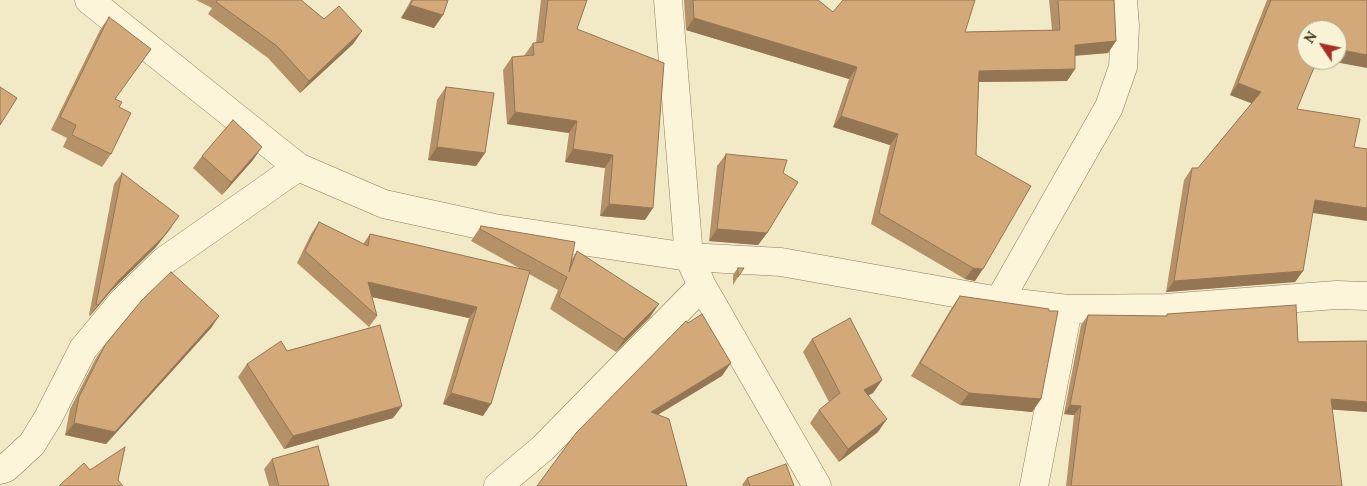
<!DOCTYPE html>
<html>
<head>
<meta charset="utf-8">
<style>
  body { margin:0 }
  #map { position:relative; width:1367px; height:486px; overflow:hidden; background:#f2eac6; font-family:Lora,serif }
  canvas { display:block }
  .north { position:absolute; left:1297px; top:20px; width:50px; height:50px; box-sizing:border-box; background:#f9f3d6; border:1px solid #aea68c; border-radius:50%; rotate:304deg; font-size:14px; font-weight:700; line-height:20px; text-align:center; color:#3e321e }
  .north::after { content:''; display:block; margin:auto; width:18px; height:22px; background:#a43224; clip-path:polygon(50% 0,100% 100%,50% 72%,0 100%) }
</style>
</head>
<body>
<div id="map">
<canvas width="1367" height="486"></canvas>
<div class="north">N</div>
</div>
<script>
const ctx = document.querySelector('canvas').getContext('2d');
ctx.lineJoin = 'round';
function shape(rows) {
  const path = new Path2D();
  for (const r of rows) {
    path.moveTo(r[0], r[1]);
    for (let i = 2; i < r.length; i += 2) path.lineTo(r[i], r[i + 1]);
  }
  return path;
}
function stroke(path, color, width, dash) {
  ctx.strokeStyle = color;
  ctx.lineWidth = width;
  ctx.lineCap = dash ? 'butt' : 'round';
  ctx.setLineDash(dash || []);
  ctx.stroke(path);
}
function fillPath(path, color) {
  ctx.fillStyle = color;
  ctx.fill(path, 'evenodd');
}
const minor = shape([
  [89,0,298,167,384,204,494,228,689,257,781,262,999,301,1068,309,1166,308,1336,295,1367,296],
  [668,0,689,257,702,286,817,486],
  [999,301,1109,107,1123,67,1125,26,1123,0],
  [0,470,6,468,32,444,48,418,83,349,122,302,164,261,298,167],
  [498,486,543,448,702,286],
  [1034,486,1068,309]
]);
stroke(minor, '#8f7c59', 29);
stroke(minor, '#fcf5da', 28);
fillPath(shape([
  [196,0,301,0,324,19,362,31,353,44,300,93,268,58,208,14,212,8],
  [411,0,448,0,443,15,434,28,401,18],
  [541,0,587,0,577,29,645,220,600,216,605,168,565,162,569,133,507,124,503,70,512,57,524,56,533,43,536,43],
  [684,0,818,0,833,12,965,32,1052,30,1049,0,1114,0,1116,41,1108,53,1075,56,1075,69,1067,81,979,82,976,155,975,281,965,279,871,224,890,145,833,127,849,79,686,30],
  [1267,0,1367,0,1307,30,1297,109,1312,213,1303,271,1295,282,1166,292,1184,180,1192,168,1198,168,1252,103,1230,95],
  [109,17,115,99,119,107,111,154,102,167,63,147,67,138,51,130,100,30],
  [446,87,485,153,476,166,428,160,437,100],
  [726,154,783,173,767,233,758,245,709,241,717,166],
  [202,156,253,160,222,195,193,168],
  [122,173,172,227,156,247,111,291,90,316,89,315,114,184],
  [319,222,363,244,370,234,521,269,471,241,481,226,572,259,577,251,650,317,616,352,550,309,558,290,529,274,483,416,443,404,469,318,371,297,377,316,369,327,297,263,311,234],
  [738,268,738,277,733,285,733,275],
  [960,296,1041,399,1032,412,960,405,911,376,951,309],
  [1167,314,1298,342,1367,341,1367,412,1332,409,1342,486,1066,486,1074,415,1064,414,1081,325,1088,315,1166,316],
  [219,316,211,328,106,444,65,435,70,409,96,358,105,345],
  [812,339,882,380,873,393,869,395,878,432,839,462,810,423,819,410,829,402,803,352],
  [287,351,402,406,393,418,284,449,238,377,247,364],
  [272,459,329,486,269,486,264,469],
  [747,478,794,486,743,486,742,485]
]), '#b59168');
fillPath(shape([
  [410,5,443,15,434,28,401,18],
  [694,18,857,67,849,79,686,30],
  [362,31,353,44,300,93,309,81],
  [1116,41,1108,53,1067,56,1075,45],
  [1337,49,1367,55,1367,68,1324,60,1337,60],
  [1075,69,1067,81,971,82,979,71],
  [1238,83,1261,92,1253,104,1230,95],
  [515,112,577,121,569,133,507,124],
  [841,116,898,134,890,145,833,127],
  [262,147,253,160,222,195,231,182],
  [437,147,485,153,476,166,428,160],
  [573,149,613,155,605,168,565,162],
  [1315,200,1367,208,1367,221,1306,212],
  [609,204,653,208,645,220,600,216],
  [179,216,156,247,111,291,90,316,98,305,119,280],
  [717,229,767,233,758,245,709,241],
  [973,268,983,269,975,281,965,279],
  [1303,271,1295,282,1166,292,1174,281],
  [368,282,477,307,469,318,359,294],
  [659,304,650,317,616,352,624,339],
  [219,316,211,328,106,444,65,435,74,423],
  [731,363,722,376,641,425,651,412],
  [882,380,873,393,855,402,864,390],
  [451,393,491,404,483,416,443,404],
  [969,393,1041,399,1032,412,960,405],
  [1331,399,1367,402,1367,412,1324,409],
  [1070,405,1081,406,1074,415,1064,414],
  [402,406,393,418,284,449,293,436],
  [887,419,878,432,839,462,848,449]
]), '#947655');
const building = shape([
  [218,0,301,0,324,19,339,6,362,31,309,81,277,46,216,2,218,0],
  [413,0,448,0,443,15,410,5,413,0],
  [548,0,587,0,577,29,664,63,653,208,609,204,613,155,573,149,577,121,515,112,512,57,534,55,533,43,543,42,548,0],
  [693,0,818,0,833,12,843,0,975,0,965,32,1060,30,1058,0,1114,0,1116,41,1075,45,1075,69,979,71,976,155,1031,186,983,269,973,268,879,213,898,134,841,116,857,67,694,18,693,0],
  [1271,0,1367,0,1367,55,1337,49,1337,30,1307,30,1307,60,1317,60,1297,109,1360,119,1354,147,1367,149,1367,208,1315,200,1303,271,1174,281,1192,168,1198,168,1261,92,1238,83,1271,0],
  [109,17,151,49,115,99,122,102,119,107,131,113,111,154,72,135,76,125,60,117,109,17],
  [0,87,17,98,0,125,0,87],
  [446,87,494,93,485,153,437,147,446,87],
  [233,120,262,147,231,182,202,156,233,120],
  [726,154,787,160,783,173,798,182,767,233,717,229,726,154],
  [122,173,179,216,164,236,119,280,98,305,96,304,122,173],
  [319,222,368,246,370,234,530,271,491,404,451,393,477,307,368,282,377,316,305,251,319,222],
  [481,226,575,242,569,272,577,251,659,304,624,339,559,297,567,277,480,229,481,226],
  [738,268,744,268,738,277,738,268],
  [171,272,219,316,115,432,74,423,79,397,105,345,142,300,171,272],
  [960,296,1049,309,1049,311,1058,311,1041,399,969,393,920,363,960,296],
  [1296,305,1298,342,1367,341,1367,402,1331,399,1342,486,1071,486,1081,406,1070,405,1088,315,1167,316,1167,314,1296,305],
  [702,314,731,363,651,412,669,419,687,486,537,486,576,433,686,321,688,323,702,314],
  [850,318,882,380,864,390,887,419,848,449,819,410,840,393,812,339,850,318],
  [380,325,402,406,293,436,247,364,281,341,287,351,380,325],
  [318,446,329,486,279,486,272,459,318,446],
  [125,447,118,480,123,486,59,486,84,463,90,470,125,447],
  [786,464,794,486,750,486,747,478,786,464]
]);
fillPath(building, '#d3a979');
stroke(building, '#947655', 1);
</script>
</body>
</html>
